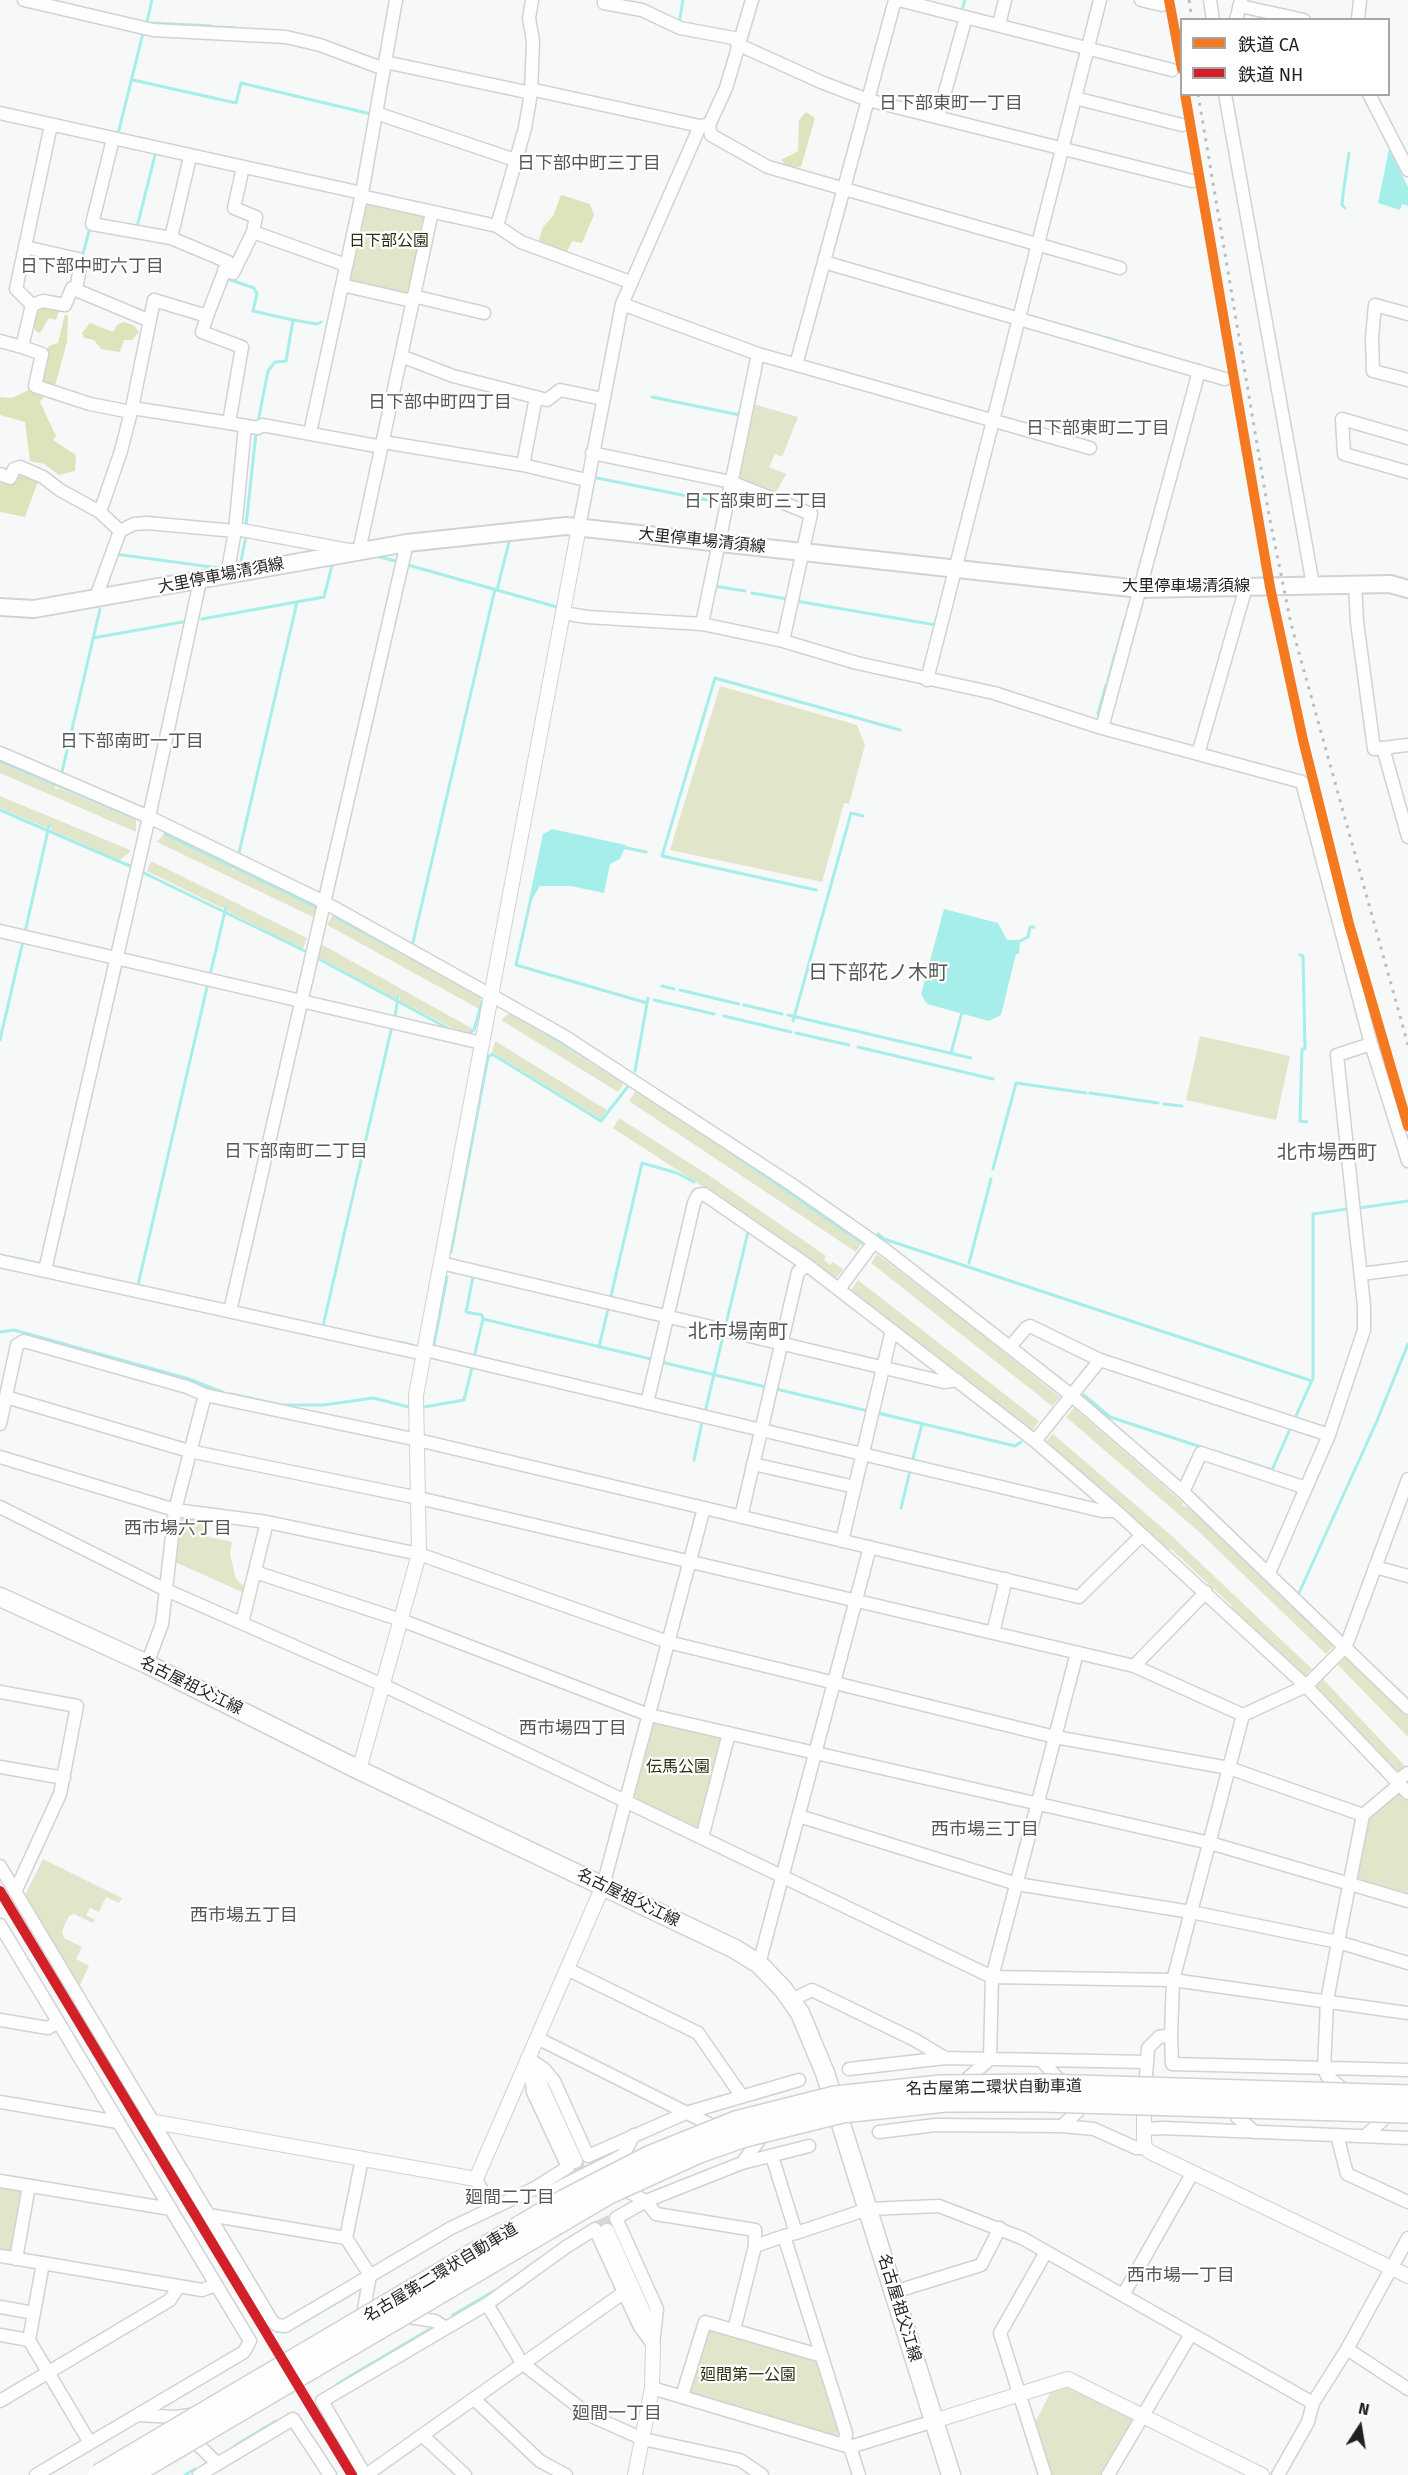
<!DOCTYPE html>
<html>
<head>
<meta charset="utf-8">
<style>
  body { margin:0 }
  #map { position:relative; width:1408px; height:2475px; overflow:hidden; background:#f7f9f8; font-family:"Fira Sans","Noto Sans JP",sans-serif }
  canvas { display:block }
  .legend { position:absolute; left:1180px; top:18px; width:210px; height:78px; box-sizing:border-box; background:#fff; border:2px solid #a5a6a5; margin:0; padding:8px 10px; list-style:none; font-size:18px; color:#1f201f }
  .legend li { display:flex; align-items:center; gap:12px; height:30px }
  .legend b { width:30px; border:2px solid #a5a6a5 }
  .north { position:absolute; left:1330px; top:2397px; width:60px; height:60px; -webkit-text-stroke:4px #fff; paint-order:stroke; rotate:12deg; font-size:16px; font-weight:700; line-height:24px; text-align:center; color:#1f201f }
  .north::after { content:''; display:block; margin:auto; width:21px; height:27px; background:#1f201f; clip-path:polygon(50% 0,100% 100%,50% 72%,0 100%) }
</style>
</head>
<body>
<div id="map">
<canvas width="1408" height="2475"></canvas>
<ul class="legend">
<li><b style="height:8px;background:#f47921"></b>鉄道 CA</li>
<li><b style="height:8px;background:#d12027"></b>鉄道 NH</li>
</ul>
<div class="north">N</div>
</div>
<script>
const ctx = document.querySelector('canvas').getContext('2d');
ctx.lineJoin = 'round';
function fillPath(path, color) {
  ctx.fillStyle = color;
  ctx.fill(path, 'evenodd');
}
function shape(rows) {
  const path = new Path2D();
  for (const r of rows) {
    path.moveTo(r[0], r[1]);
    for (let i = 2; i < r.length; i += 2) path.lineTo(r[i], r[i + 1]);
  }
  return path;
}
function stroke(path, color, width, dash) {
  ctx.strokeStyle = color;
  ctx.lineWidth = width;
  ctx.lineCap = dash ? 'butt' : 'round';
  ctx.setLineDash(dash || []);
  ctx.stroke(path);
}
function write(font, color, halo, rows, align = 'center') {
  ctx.font = font + ' "Fira Sans","Noto Sans JP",sans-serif';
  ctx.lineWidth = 4.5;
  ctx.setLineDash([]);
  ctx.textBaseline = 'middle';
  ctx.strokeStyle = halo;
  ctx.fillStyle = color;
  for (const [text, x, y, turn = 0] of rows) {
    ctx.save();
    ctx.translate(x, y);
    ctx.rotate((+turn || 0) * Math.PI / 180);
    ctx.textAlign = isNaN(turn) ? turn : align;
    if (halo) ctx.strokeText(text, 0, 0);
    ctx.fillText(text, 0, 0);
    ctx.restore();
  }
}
fillPath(shape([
  [365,200,424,215,426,218,409,294,350,283],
  [750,403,798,417,782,457,775,454,769,467,786,474,775,494,735,478],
  [720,686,857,725,865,745,849,804,844,803,822,882,670,850],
  [0,762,55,786,55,789,61,789,136,820,136,832,0,773],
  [0,796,130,850,130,852,120,860,51,830,51,827,45,827,0,808],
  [164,834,232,866,232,870,238,869,317,908,313,917,157,842],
  [151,861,307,938,303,949,227,911,226,907,222,908,147,871],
  [332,916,481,997,481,1010,327,925],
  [321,944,473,1029,464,1034,400,1001,400,997,395,999,317,956],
  [509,1013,624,1083,618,1092,501,1020],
  [1200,1036,1290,1056,1276,1120,1186,1100],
  [495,1041,607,1110,601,1119,492,1052],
  [636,1090,715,1143,861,1244,856,1252,629,1101],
  [619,1118,710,1176,826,1256,824,1260,830,1265,833,1262,843,1269,835,1280,694,1181,613,1128],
  [877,1254,967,1323,1060,1397,1052,1406,871,1263],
  [858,1280,1039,1421,1031,1432,849,1293],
  [1074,1408,1183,1503,1182,1506,1188,1507,1334,1646,1326,1654,1197,1530,1066,1417],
  [1053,1434,1174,1538,1312,1669,1305,1676,1300,1675,1233,1610,1232,1606,1171,1549,1165,1549,1044,1444],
  [183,1518,205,1520,209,1537,232,1542,230,1554,236,1579,245,1587,244,1593,175,1562,179,1521],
  [1347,1655,1408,1716,1408,1737,1338,1665],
  [1323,1679,1408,1769,1398,1774,1315,1687],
  [657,1722,718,1736,721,1741,699,1826,694,1828,637,1800,635,1795,653,1725],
  [1398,1793,1408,1799,1408,1896,1359,1880,1357,1876,1368,1815],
  [43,1859,122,1898,119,1903,106,1897,99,1912,90,1908,86,1915,95,1920,93,1923,74,1914,69,1916,62,1931,64,1938,82,1947,76,1959,89,1966,79,1987,24,1897],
  [0,2185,20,2189,22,2193,13,2250,8,2253,0,2252],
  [711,2329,818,2362,840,2432,833,2437,692,2395,689,2392,707,2333],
  [1070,2387,1131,2417,1132,2421,1102,2475,1051,2475,1035,2423,1050,2393]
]), '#e1e6cb');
fillPath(shape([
  [806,112,815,118,801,167,787,167,781,160,798,151,799,120],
  [561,195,590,204,594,215,582,243,572,241,566,254,538,243,543,227,553,216],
  [37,306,60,308,56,320,49,318,40,333,36,331,31,322],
  [65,314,68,316,67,342,54,390,40,382,47,350,49,346,58,343],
  [125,322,134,326,139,332,132,340,124,340,120,352,101,349,94,340,84,338,82,333,90,323,113,332,118,324],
  [31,389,46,394,40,402,56,436,53,440,76,455,75,471,59,475,44,464,30,461,25,422,0,415,0,397,12,398],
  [19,472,39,479,25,517,0,512,0,478]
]), '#dde3ba');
fillPath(shape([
  [1389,149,1408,187,1408,206,1402,204,1400,210,1378,203],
  [552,829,626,845,620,859,610,864,604,893,571,886,540,886,531,901,529,900,543,834],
  [944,909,998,923,1007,940,1020,940,1019,954,1016,954,1001,1015,989,1021,927,1004,921,994]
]), '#a6eee9');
stroke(shape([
  [962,10,965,0],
  [147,22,152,0],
  [152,23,211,26],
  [679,23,683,0],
  [219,27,236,28],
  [133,80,236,103,241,83,371,114],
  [118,134,143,33],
  [522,166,526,147],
  [1345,208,1342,205,1343,194,1349,153],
  [137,227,155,155],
  [82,258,89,231,92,229],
  [225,278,254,288,257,294,253,311,293,320],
  [1061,325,1099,336],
  [1104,337,1124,343],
  [652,397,740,415],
  [258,422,268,371,275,362,286,361,293,320,317,324,321,322],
  [592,477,722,503],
  [246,526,256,433],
  [115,554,219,568],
  [376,556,399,562],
  [408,565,557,607],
  [240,566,246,536],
  [714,586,745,591],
  [497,590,510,538],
  [752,593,787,599],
  [796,601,936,625],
  [202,619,324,597,332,565],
  [1122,629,1126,618],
  [93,638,188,621],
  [1117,649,1121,634],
  [881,674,913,681],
  [1108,681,1115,654],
  [1098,714,1106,685],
  [0,761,135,818],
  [62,772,100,609],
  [0,810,130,866],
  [165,834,316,907],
  [622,847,646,852],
  [239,853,297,602],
  [144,873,307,952],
  [816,890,662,856,715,678,900,730],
  [531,898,516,965,647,1003],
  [334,916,428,967],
  [25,932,49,826],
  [413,942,495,589],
  [1018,942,1028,937,1030,927,1034,927],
  [1300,955,1303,956,1305,1049,1302,1049,1300,1121,1307,1122],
  [317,958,453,1031],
  [210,975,226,907],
  [662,986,674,989],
  [680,990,739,1004],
  [654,1000,714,1014],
  [744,1005,782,1014],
  [788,1015,971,1058],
  [724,1016,791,1032],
  [395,1017,398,997],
  [522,1019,588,1059],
  [793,1021,851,813,863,816],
  [796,1033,849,1045],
  [464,1036,474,1030,482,1002],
  [0,1040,23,941],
  [858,1047,993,1079],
  [951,1053,962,1012],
  [635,1071,648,998],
  [1090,1093,1158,1103],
  [1164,1104,1182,1106],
  [726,1149,862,1243],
  [993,1169,1016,1083,1086,1093],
  [1359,1208,1408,1201],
  [878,1234,884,1239,1312,1381],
  [451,1252,488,1057,492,1054,601,1121,629,1085,627,1083],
  [0,1255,37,1263],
  [969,1263,991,1179],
  [55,1267,70,1270],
  [473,1277,466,1312,482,1315,483,1319],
  [138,1285,208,983],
  [611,1296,642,1163,677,1173,694,1182],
  [726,1324,748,1232],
  [323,1326,392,1026],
  [0,1332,14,1330,189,1379,222,1392],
  [399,1342,412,1345],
  [434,1344,447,1277],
  [599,1347,608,1309],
  [474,1357,483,1319,651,1359],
  [661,1362,766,1387],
  [776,1389,868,1411],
  [231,1394,281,1405,324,1405,373,1398,409,1407],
  [1084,1395,1110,1417,1204,1448],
  [424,1407,464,1400,472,1367],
  [705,1412,723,1336],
  [878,1413,1015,1446,1021,1442],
  [1295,1418,1313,1378,1313,1214,1347,1209],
  [1214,1451,1272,1470,1290,1429],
  [694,1460,702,1422],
  [912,1462,922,1424],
  [901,1508,910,1471],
  [1299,1593,1376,1423,1408,1344],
  [453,2315,494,2291],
  [297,2326,358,2290],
  [337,2384,430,2329],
  [236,2445,276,2421],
  [185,2475,195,2469]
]), '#a6eee9', 3);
stroke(shape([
  [575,2161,607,2231]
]), '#d7d8d7', 14, [14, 7]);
const minor = shape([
  [24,0,153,30,286,37,320,45,384,69],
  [604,0,604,3,642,10,680,28,739,39],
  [752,0,726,88,709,125,711,135,768,167,1120,268],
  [899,0,1172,70],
  [1141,0,1162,5],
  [1210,0,1213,20],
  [1240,6,1304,20],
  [1236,20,1241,0],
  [1358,20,1360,0],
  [999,25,1005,0],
  [737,44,821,82,868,100,1192,181],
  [385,62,531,93],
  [530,89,700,126,707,125],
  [1225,94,1313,585],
  [1369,94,1408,170],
  [1075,98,1182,125],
  [0,113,362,193],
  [376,113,518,161],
  [938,117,966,17],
  [113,139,92,224,171,238,228,262,207,316],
  [361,196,497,226,521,242,630,282],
  [497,226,525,128,531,93,533,41,529,18,532,0],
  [253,232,346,265],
  [171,238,190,157],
  [25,247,78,259,81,262,76,290],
  [824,262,1225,379],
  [224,270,233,273,253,232,256,217,234,208,243,167],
  [342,285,412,301],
  [76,290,148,320],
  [413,296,484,313],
  [622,304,758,354,1090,448],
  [32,305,16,289,51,125],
  [1408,314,1375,305,1372,338,1373,371,1408,380],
  [0,341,22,347,32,305,43,301,65,305,72,288,76,290],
  [22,347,42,354,35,386,90,404,131,412],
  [401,356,453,376,547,400,560,390,603,399],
  [796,365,895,0],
  [132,408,229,423],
  [310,433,362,193,396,0],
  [1408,438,1342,419,1344,454,1408,472],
  [383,442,523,465,586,480],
  [592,453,731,482,811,514,783,641],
  [523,465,536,397],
  [0,474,10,478,14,469,20,467,43,477,60,490,100,512],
  [579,527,622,304,700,126],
  [236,529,349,550],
  [120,531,134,524,147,523,235,531],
  [359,551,432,212],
  [227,575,235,531,245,426],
  [1355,584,1357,622,1374,749,1408,745],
  [95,600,120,531,100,512,121,451,132,408,154,300,207,316,202,332,242,347,229,423,258,428,262,425,382,447],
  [563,613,587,617,702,624,783,641,857,663,994,693,1102,728,1302,782,1371,1044,1408,1161],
  [702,624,758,354],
  [927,680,1100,0],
  [1102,728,1199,371],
  [1383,748,1408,837],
  [0,753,149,817,324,902,564,1036,791,1184,884,1249,1071,1395,1183,1492,1408,1708],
  [1198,754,1246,587],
  [0,931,482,1043],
  [0,1261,424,1354],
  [441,1263,944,1382,957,1380],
  [45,1270,149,817,200,581],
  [1361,1274,1408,1268],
  [839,1289,874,1242],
  [230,1311,407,543],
  [1010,1347,1026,1328,1030,1326,1100,1360,1329,1435],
  [425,1350,1102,1511,1116,1511],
  [6,1397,189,1451,419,1498,1134,1666,1243,1715,1306,1686,1346,1646,1408,1479],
  [647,1403,694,1203,698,1195,704,1194,807,1265,1035,1441,1116,1511,1306,1686,1408,1793],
  [0,1424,17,1345,24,1341,187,1387,205,1395,418,1440,1079,1597,1142,1535],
  [1035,1441,1100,1360],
  [0,1457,175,1510,267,1522,419,1554,668,1642,1055,1737,1229,1768,1363,1815],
  [753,1464,855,1487],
  [1183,1492,1201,1453,1306,1488],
  [0,1507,166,1590,383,1685,992,1977,1173,1980,1408,2013],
  [741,1517,798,1272,807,1265],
  [842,1541,892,1330],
  [1375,1567,1408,1576],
  [255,1572,401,1620,649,1715,1210,1843,1408,1901],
  [1269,1573,1329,1435,1364,1330,1364,1306,1337,1055,1371,1044],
  [242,1623,267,1522],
  [993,1633,1006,1579],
  [147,1664,162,1624,175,1510,205,1395],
  [1134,1666,1206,1592],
  [0,1692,77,1706,60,1794,15,1892],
  [0,1767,64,1778],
  [799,1816,1017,1884,1191,1912,1338,1942,1408,1963],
  [702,1838,729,1733],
  [0,1866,272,2321,277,2325,285,2326,451,2228,533,2189,568,2167,533,2092,530,2068],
  [603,1886,704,1508],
  [0,1925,250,2341,244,2352,36,2475],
  [759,1964,870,1547],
  [567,1969,698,2033,741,2095],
  [791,2000,812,1990,915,2040,945,2058],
  [0,2020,48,2028,58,2022],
  [1171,2035,1172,2064,1408,2070],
  [537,2038,721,2130],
  [528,2058,545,2070,554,2081,588,2156,686,2113,799,2080],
  [1041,2060,1064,2085],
  [849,2069,945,2058,1146,2062],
  [959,2086,990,2059,992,1977,1077,1653],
  [1145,2091,1148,2048,1159,2037,1171,2035,1173,1980,1243,1715],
  [1349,2094,1327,2076,1324,2069,1327,2001,1338,1942,1363,1815,1394,1789,1401,1778,1408,1773],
  [0,2102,118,2122],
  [1237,2117,1255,2132],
  [1062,2126,1078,2111],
  [1144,2129,1163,2128,1408,2138],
  [879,2132,935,2125,1062,2126,1094,2129,1136,2148,1145,2148],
  [1337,2135,1347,2174,1408,2202],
  [1365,2136,1383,2120],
  [772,2156,796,2233,784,2236,846,2433,845,2443],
  [362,2159,346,2238,370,2275,363,2315],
  [742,2163,760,2139],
  [476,2179,491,2208],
  [0,2181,171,2209],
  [533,2189,552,2191,623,2155,634,2135],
  [631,2193,646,2201,656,2214,755,2230,755,2246,734,2330],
  [209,2215,346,2238],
  [796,2233,868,2209,939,2206,1022,2238,1313,2403],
  [755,2246,784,2236],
  [0,2256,202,2290,216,2285],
  [16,2259,29,2186],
  [894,2292,981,2265,1000,2228],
  [1123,2295,1193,2172],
  [487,2304,522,2363,589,2415,643,2439,740,2460,762,2475],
  [0,2307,34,2313],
  [409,2317,435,2321,444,2327],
  [0,2335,29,2340,90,2443],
  [29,2340,43,2263],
  [653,2344,657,2309,616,2218,646,2201,742,2163,809,2146],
  [1347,2349,1408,2389],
  [652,2388,850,2447,934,2421],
  [682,2396,705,2322,822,2356],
  [474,2399,540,2461,566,2475],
  [0,2401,170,2300,179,2286],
  [138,2415,176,2417,190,2415],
  [422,2435,465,2475],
  [189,2436,218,2464],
  [850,2447,859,2475],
  [199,2475,293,2419,330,2475],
  [365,2475,322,2401,487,2304,566,2247,595,2229,640,2327,652,2343],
  [366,2475,623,2293],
  [1045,2475,1000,2333,1046,2252],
  [1108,2475,1191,2334],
  [1278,2475,1308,2422,1313,2403,1347,2349,1408,2238]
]);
const tertiary = shape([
  [359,1770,419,1554,416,1395,579,527],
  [528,2058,575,2161],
  [1144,2114,1144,2141,1145,2148,1150,2152,1408,2276],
  [155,2122,476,2179,603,1886],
  [607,2231,645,2316,653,2345,652,2388,635,2475],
  [934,2421,1068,2379,1262,2475]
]);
const secondary = shape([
  [0,607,34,609,407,543,566,526,1140,589,1390,584,1408,589]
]);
const primary = shape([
  [0,1597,147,1664,359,1770,735,1949,759,1964,783,1989,800,2013,825,2073,951,2475]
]);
stroke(minor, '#d1d2d2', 15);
stroke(tertiary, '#d1d2d2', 16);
stroke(secondary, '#d1d2d2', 20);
stroke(primary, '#d1d2d2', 21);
stroke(minor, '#fefefe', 12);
stroke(tertiary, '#fefefe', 14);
stroke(secondary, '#fefefe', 16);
stroke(primary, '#fefefe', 18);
stroke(shape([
  [1189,0,1192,20],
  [1198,94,1269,515,1291,624,1408,1045]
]), '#bcbcbc', 3, [3, 6]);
const motorwayBridge = shape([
  [99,2475,565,2200,649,2157,736,2122,835,2097,941,2086,1045,2085,1408,2096],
  [130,2475,609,2193,699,2152,745,2136,842,2112,945,2101,1045,2101,1408,2112]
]);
stroke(motorwayBridge, '#d1d2d2', 24, []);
stroke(motorwayBridge, '#fefefe', 21);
stroke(shape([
  [1169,0,1182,69],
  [1185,94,1270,587,1303,740,1349,924,1408,1126]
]), '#f47921', 10);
stroke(shape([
  [0,1891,352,2475]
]), '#d12027', 10);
write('16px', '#2e3111', '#fff', [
  ["日下部公園",389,242],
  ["伝馬公園",678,1768],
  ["廻間第一公園",748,2376]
]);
write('16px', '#1f201f', '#fff', [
  ["大里停車場清須線",702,541,6],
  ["大里停車場清須線",221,576,-11],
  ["大里停車場清須線",1186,587],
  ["名古屋祖父江線",191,1686,26],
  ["名古屋祖父江線",628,1898,26],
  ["名古屋第二環状自動車道",994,2088,-1],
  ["名古屋第二環状自動車道",441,2273,-31],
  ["名古屋祖父江線",899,2308,73]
]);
write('18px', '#565956', '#fff', [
  ["日下部東町一丁目",951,104],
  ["日下部中町三丁目",589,164],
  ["日下部中町六丁目",92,267],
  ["日下部中町四丁目",440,403],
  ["日下部東町二丁目",1098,429],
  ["日下部東町三丁目",756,502],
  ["日下部南町一丁目",132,742],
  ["日下部南町二丁目",296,1152],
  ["西市場六丁目",178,1529],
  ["西市場四丁目",573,1729],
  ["西市場三丁目",985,1830],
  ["西市場五丁目",244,1916],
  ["廻間二丁目",510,2198],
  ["西市場一丁目",1181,2276],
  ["廻間一丁目",617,2414]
]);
write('20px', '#565956', '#fff', [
  ["日下部花ノ木町",878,973],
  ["北市場西町",1327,1153],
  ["北市場南町",738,1332]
]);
</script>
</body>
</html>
